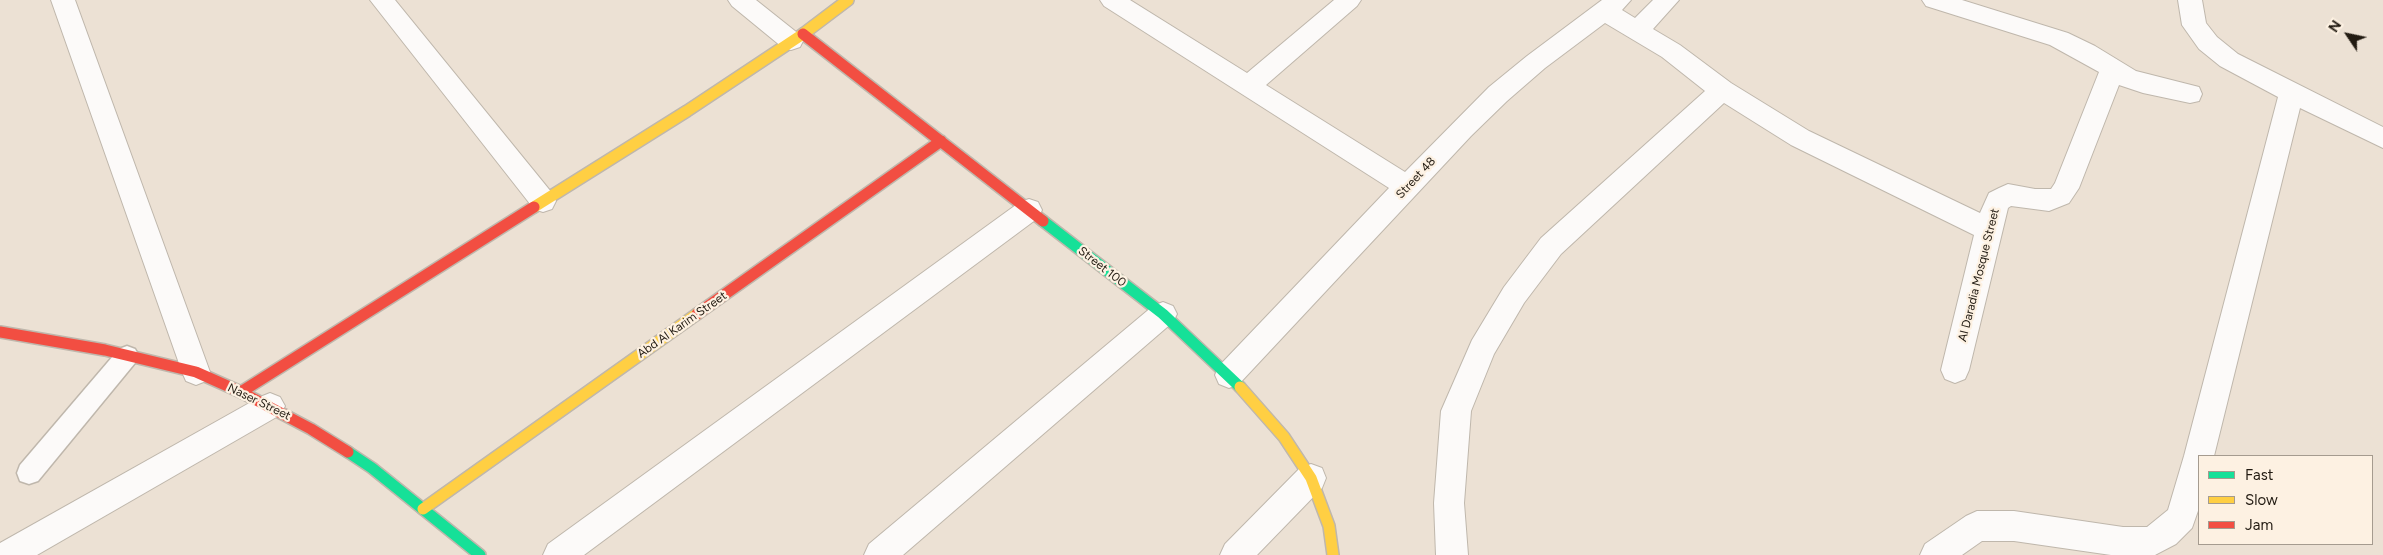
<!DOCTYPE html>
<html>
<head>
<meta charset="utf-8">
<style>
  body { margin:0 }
  #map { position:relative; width:2383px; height:555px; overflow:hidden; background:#ece1d4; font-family:Figtree,sans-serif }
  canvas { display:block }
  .legend { position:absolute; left:2198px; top:455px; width:175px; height:90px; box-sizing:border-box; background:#fdf1e2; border:1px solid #a59b8f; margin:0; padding:6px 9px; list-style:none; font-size:15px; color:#221b12 }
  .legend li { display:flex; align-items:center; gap:10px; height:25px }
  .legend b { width:25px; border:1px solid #a59b8f }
  .north { position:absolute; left:2323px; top:10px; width:50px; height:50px; -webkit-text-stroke:4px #fdf1e2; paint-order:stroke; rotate:304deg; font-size:14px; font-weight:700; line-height:20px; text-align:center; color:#221b12 }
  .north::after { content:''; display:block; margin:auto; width:18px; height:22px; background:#221b12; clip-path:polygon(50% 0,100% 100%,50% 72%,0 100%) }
</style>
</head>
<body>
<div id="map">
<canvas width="2383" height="555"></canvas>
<ul class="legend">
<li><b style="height:6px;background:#16e098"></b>Fast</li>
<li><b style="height:6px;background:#ffcf43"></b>Slow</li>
<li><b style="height:6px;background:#f24e42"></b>Jam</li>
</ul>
<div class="north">N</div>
</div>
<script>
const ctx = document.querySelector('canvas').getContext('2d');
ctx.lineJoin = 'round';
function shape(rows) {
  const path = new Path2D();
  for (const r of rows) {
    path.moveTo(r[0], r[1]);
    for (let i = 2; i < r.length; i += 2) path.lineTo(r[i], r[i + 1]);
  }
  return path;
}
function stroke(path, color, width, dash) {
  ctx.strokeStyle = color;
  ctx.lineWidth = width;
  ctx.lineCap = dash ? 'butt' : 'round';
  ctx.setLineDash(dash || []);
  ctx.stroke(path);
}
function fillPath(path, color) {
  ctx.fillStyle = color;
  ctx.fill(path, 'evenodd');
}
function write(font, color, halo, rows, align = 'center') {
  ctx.font = font + ' Figtree,sans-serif';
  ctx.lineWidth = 4.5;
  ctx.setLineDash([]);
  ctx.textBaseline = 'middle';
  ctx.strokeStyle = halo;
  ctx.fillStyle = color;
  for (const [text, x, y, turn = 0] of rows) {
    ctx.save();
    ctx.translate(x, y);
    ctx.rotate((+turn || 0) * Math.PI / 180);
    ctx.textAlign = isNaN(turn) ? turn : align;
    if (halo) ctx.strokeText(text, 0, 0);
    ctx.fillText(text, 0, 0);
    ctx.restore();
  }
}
const lane = shape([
  [127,346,135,349,139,356,135,363,38,481,29,484,20,481,17,473,20,465,119,349,127,346]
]);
const street = shape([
  [51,0,75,0,210,372,206,381,196,385,186,381,182,372,51,0],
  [370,0,395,0,552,193,556,201,552,209,543,212,534,209,370,0],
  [728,0,756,0,800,35,803,41,800,47,791,50,782,47,732,6,728,0],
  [1100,0,1130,0,1247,73,1334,0,1361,0,1357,6,1266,85,1405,172,1489,87,1527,56,1602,0,1631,0,1622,10,1635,18,1653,0,1679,0,1653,29,1680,45,1731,83,1809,131,1980,213,1989,193,1999,188,2008,184,2035,189,2051,189,2055,183,2099,72,2050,45,1926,6,1922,0,1962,0,2068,33,2095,46,2136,71,2199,87,2202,94,2199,101,2190,103,2143,93,2119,85,2079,188,2069,203,2049,211,2011,206,2008,208,1969,370,1965,379,1955,383,1945,379,1941,370,1974,235,1791,145,1724,103,1561,254,1524,303,1494,354,1471,411,1464,503,1468,555,1436,555,1434,503,1441,411,1472,340,1504,287,1541,238,1705,91,1662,57,1605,23,1545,68,1507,101,1471,136,1239,384,1229,388,1219,384,1215,375,1219,366,1389,188,1104,6,1100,0],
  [2178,0,2202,0,2206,23,2217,37,2238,54,2383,127,2383,148,2300,108,2214,456,2199,456,2199,508,2192,528,2176,544,2155,555,2111,555,2014,541,1982,541,1962,555,1920,555,1925,544,1966,516,1977,511,2014,511,2123,527,2147,527,2168,510,2184,456,2278,97,2220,66,2199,49,2182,25,2178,0],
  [1029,199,1038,202,1042,210,1038,218,584,555,543,555,548,544,1020,202,1029,199],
  [1163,302,1173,306,1177,314,1173,322,903,555,864,555,869,544,1153,306,1163,302],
  [270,393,280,397,285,406,280,415,37,555,0,555,0,543,260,397,270,393],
  [1311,464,1322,468,1326,478,1322,488,1257,555,1220,555,1225,544,1300,468,1311,464]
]);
const fast = shape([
  [1043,221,1163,314,1240,387],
  [348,452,372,468,480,555]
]);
const slow = shape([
  [534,207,687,111,803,34,848,0],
  [1240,387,1284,437,1311,478,1329,526,1333,555],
  [423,509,697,314]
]);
const jam = shape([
  [803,34,1043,221],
  [697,314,941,141],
  [0,332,105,350,196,372,241,392,311,429,348,452],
  [241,392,534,207]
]);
stroke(lane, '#bfb7ac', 3);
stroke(street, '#bfb7ac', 2);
stroke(fast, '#bfb7ac', 14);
stroke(slow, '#bfb7ac', 14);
stroke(jam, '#bfb7ac', 14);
fillPath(lane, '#fcfaf9');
fillPath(street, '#fcfaf9');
stroke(fast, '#16e098', 11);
stroke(slow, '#ffcf43', 11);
stroke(jam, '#f24e42', 11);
write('12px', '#221b12', '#fdf1e2', [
  ["Street 48",1416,178,-47],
  ["Street 100",1102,267,38],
  ["Al Daradia Mosque Street",1979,275,-76],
  ["Abd Al Karim Street",682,325,-35],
  ["Naser Street",259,402,26]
]);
</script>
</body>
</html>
